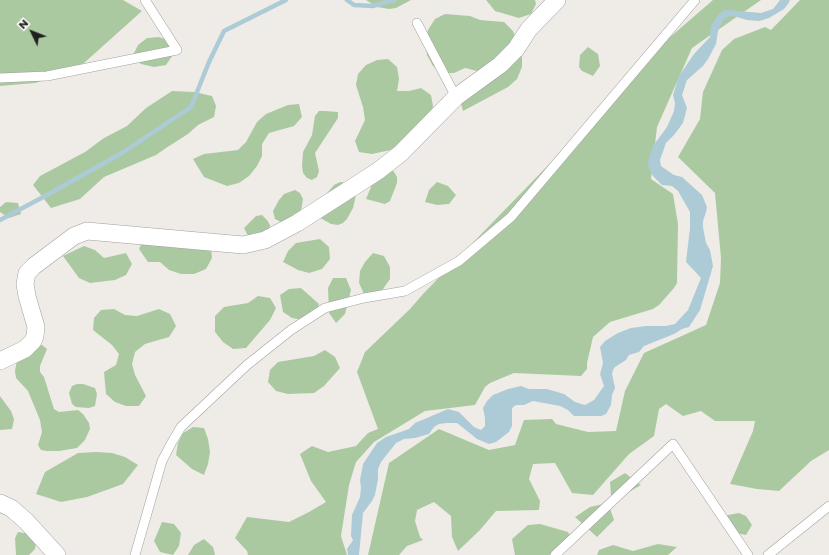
<!DOCTYPE html>
<html>
<head>
<meta charset="utf-8">
<style>
  body { margin:0 }
  #map { position:relative; width:829px; height:555px; overflow:hidden; background:#efece7; font-family:Poppins,sans-serif }
  canvas { display:block }
  .north { position:absolute; left:12px; top:12px; width:40px; height:40px; -webkit-text-stroke:3px #fff; paint-order:stroke; rotate:313deg; font-size:11px; font-weight:700; line-height:16px; text-align:center; color:#1f1f1f }
  .north::after { content:''; display:block; margin:auto; width:14px; height:18px; background:#1f1f1f; clip-path:polygon(50% 0,100% 100%,50% 72%,0 100%) }
</style>
</head>
<body>
<div id="map">
<canvas width="829" height="555"></canvas>
<div class="north">N</div>
</div>
<script>
const ctx = document.querySelector('canvas').getContext('2d');
ctx.lineJoin = 'round';
function fillPath(path, color) {
  ctx.fillStyle = color;
  ctx.fill(path, 'evenodd');
}
function shape(rows) {
  const path = new Path2D();
  for (const r of rows) {
    path.moveTo(r[0], r[1]);
    for (let i = 2; i < r.length; i += 2) path.lineTo(r[i], r[i + 1]);
  }
  return path;
}
function stroke(path, color, width, dash) {
  ctx.strokeStyle = color;
  ctx.lineWidth = width;
  ctx.lineCap = dash ? 'butt' : 'round';
  ctx.setLineDash(dash || []);
  ctx.stroke(path);
}
fillPath(shape([
  [0,0,123,0,142,11,84,63,64,74,35,83,0,86],
  [366,0,411,0,396,8,389,9,377,7],
  [486,0,535,0,536,4,531,14,519,18,495,11],
  [713,0,761,0,692,48,657,127,651,179,673,194,678,224,677,283,674,288,659,305,653,309,610,322,593,337,587,363,587,369,581,376,514,373,490,383,485,387,475,405,425,411,374,442,356,462,349,485,341,536,347,555,248,555,247,551,235,538,247,517,289,522,309,512,326,502,311,481,300,454,312,446,328,452,356,446,368,433,378,429,357,372,365,352,409,310,424,293,593,119,661,45],
  [800,0,829,0,829,450,811,461,779,491,757,489,730,484,753,431,755,421,715,421,701,411,683,416,666,404,659,409,654,436,629,454,593,495,572,493,555,463,533,464,529,479,540,501,539,510,496,511,480,530,458,551,452,537,451,516,434,502,417,510,415,521,420,537,423,540,407,546,399,555,368,555,389,463,439,429,489,450,515,445,524,420,552,419,556,424,588,432,616,431,625,391,644,353,706,325,720,283,721,258,715,193,678,157,700,119,703,92,722,50,734,39,765,27,771,30],
  [445,14,470,16,480,20,504,22,513,31,522,55,522,67,517,79,508,87,463,111,460,100,477,71,465,68,454,73,442,73,433,66,427,55,425,41,428,30,435,19],
  [159,37,180,45,166,65,154,67,141,64,132,57,138,45,147,38],
  [588,47,598,54,600,66,593,76,582,71,579,67,580,55],
  [388,59,397,67,399,79,397,91,409,91,421,88,431,95,433,106,428,130,409,146,372,154,359,152,355,141,365,120,363,107,356,85,358,74,366,65,377,60],
  [172,91,194,92,212,96,216,106,214,117,198,125,188,134,166,148,156,155,104,177,80,199,51,208,33,185,40,176,85,152,104,138,127,126,146,108],
  [299,104,302,117,294,126,269,133,262,144,262,156,257,166,249,176,239,183,227,186,204,177,193,159,204,154,238,150,246,142,257,122,266,114,288,105],
  [319,111,325,111,338,112,338,118,315,153,319,171,317,177,312,180,307,178,303,173,302,166,303,152,312,135,315,116],
  [389,168,394,172,397,177,397,183,390,201,385,204,366,199,371,187,369,182],
  [340,182,346,183,355,189,356,195,353,208,347,219,343,223,338,225,331,224,315,215,317,205,334,185],
  [437,182,448,186,456,195,449,204,437,205,425,202,429,190],
  [295,190,300,193,303,199,301,211,281,222,275,219,273,211,279,200,284,194],
  [6,202,18,203,21,214,9,218,0,212,0,207],
  [262,215,267,220,270,225,269,232,251,238,247,234,244,228,256,216],
  [144,238,211,247,212,258,206,269,194,274,181,274,169,270,160,262,148,262,139,249],
  [320,239,329,247,330,259,322,269,309,273,298,270,283,262,288,251,296,243],
  [84,246,95,250,104,258,126,253,132,264,126,275,115,280,90,283,79,278,63,256],
  [373,253,384,256,390,267,390,279,383,289,375,298,364,294,359,283,360,271,365,262],
  [333,278,346,278,351,290,345,314,336,323,329,313,328,288],
  [301,288,319,304,315,315,303,320,292,318,283,312,280,295,289,289],
  [258,296,270,298,276,308,270,320,246,348,233,349,223,342,215,332,215,316,224,307,248,303],
  [114,309,125,315,137,316,159,309,170,314,176,326,169,337,145,344,135,352,132,364,135,375,146,396,139,406,126,406,115,402,106,394,104,372,116,365,119,354,112,345,93,330,94,318,101,310],
  [42,345,47,349,40,366,40,372,44,377,54,409,59,412,78,410,83,414,89,423,90,429,85,440,77,448,59,451,47,451,41,450,38,445,42,432,40,420,28,391,16,378,15,371,17,360,30,347],
  [325,350,335,357,340,368,324,386,314,393,288,394,276,391,268,382,270,370,278,362,314,356],
  [77,384,83,384,95,388,97,394,95,406,89,408,76,407,72,404,69,393,72,386],
  [0,396,11,411,14,419,12,429,0,430],
  [193,427,204,428,208,439,210,452,208,464,204,475,192,469,176,455,178,443,183,433],
  [96,452,112,453,125,457,138,465,123,484,87,497,61,502,36,494,45,472,78,453],
  [625,473,641,485,629,492,611,496,610,482],
  [608,503,614,520,597,537,575,517,590,507],
  [739,513,746,516,752,525,746,535,727,531,722,520,728,515],
  [162,522,174,524,181,533,179,546,173,555,160,552,154,541],
  [540,524,568,532,572,540,559,555,515,555,512,539,528,525],
  [18,532,30,534,36,543,35,549,29,555,16,555,15,538],
  [204,539,213,547,215,555,188,555,194,545],
  [658,544,677,547,668,555,597,555,599,550,613,545,633,551]
]), '#abc9a1');
fillPath(shape([
  [780,0,790,0,788,4,784,9,769,18,759,21,747,20,733,16,727,17,723,20,718,31,716,44,708,59,703,66,687,80,682,95,687,108,683,123,674,135,666,143,660,160,661,166,674,175,682,177,702,195,707,207,706,212,703,221,703,227,706,243,710,250,713,266,700,310,689,327,682,329,674,334,644,346,639,352,629,355,626,360,615,367,613,370,612,374,615,388,612,395,611,405,606,414,601,416,574,416,568,410,560,406,533,401,524,405,516,405,512,408,512,426,509,432,496,442,489,444,477,439,457,423,447,423,439,424,434,427,429,434,415,438,404,439,396,443,381,462,378,469,378,479,375,495,372,501,363,513,359,555,348,555,347,549,353,540,351,536,352,515,360,497,361,488,360,480,363,464,377,443,386,437,409,429,415,423,448,409,459,412,474,427,481,430,485,426,485,418,483,408,487,401,493,395,508,389,521,386,529,389,547,389,564,394,575,402,585,405,594,400,604,386,600,374,603,363,600,347,605,341,618,333,631,328,646,326,666,326,675,324,688,310,701,278,686,262,690,228,690,212,678,191,672,186,662,185,653,176,649,169,648,161,653,146,667,127,674,111,675,103,673,95,679,76,694,54,710,37,711,26,717,17,722,11,727,10,761,13,773,9]
]), '#adcbd7');
stroke(shape([
  [347,0,354,5,373,6,394,0],
  [0,220,47,195,122,153,191,107,209,62,224,31,286,0]
]), '#adcbd7', 4.5);
const service = shape([
  [417,23,456,97],
  [0,78,47,76,177,50,145,0],
  [135,555,162,461,172,442,181,427,247,365,291,330,325,308,364,298,405,291,459,261,511,217,695,0],
  [555,555,673,444,748,555],
  [768,555,829,506]
]);
const minor = shape([
  [0,361,25,349,33,341,35,336,36,327,27,296,25,284,27,273,34,266,74,236,87,231,243,245,265,240,297,223,378,171,401,153,456,97,500,65,516,49,529,29,557,0],
  [0,503,11,508,26,521,57,555]
]);
stroke(service, '#a0a0a0', 10);
stroke(minor, '#a0a0a0', 18);
stroke(service, '#fff', 9);
stroke(minor, '#fff', 17);
</script>
</body>
</html>
